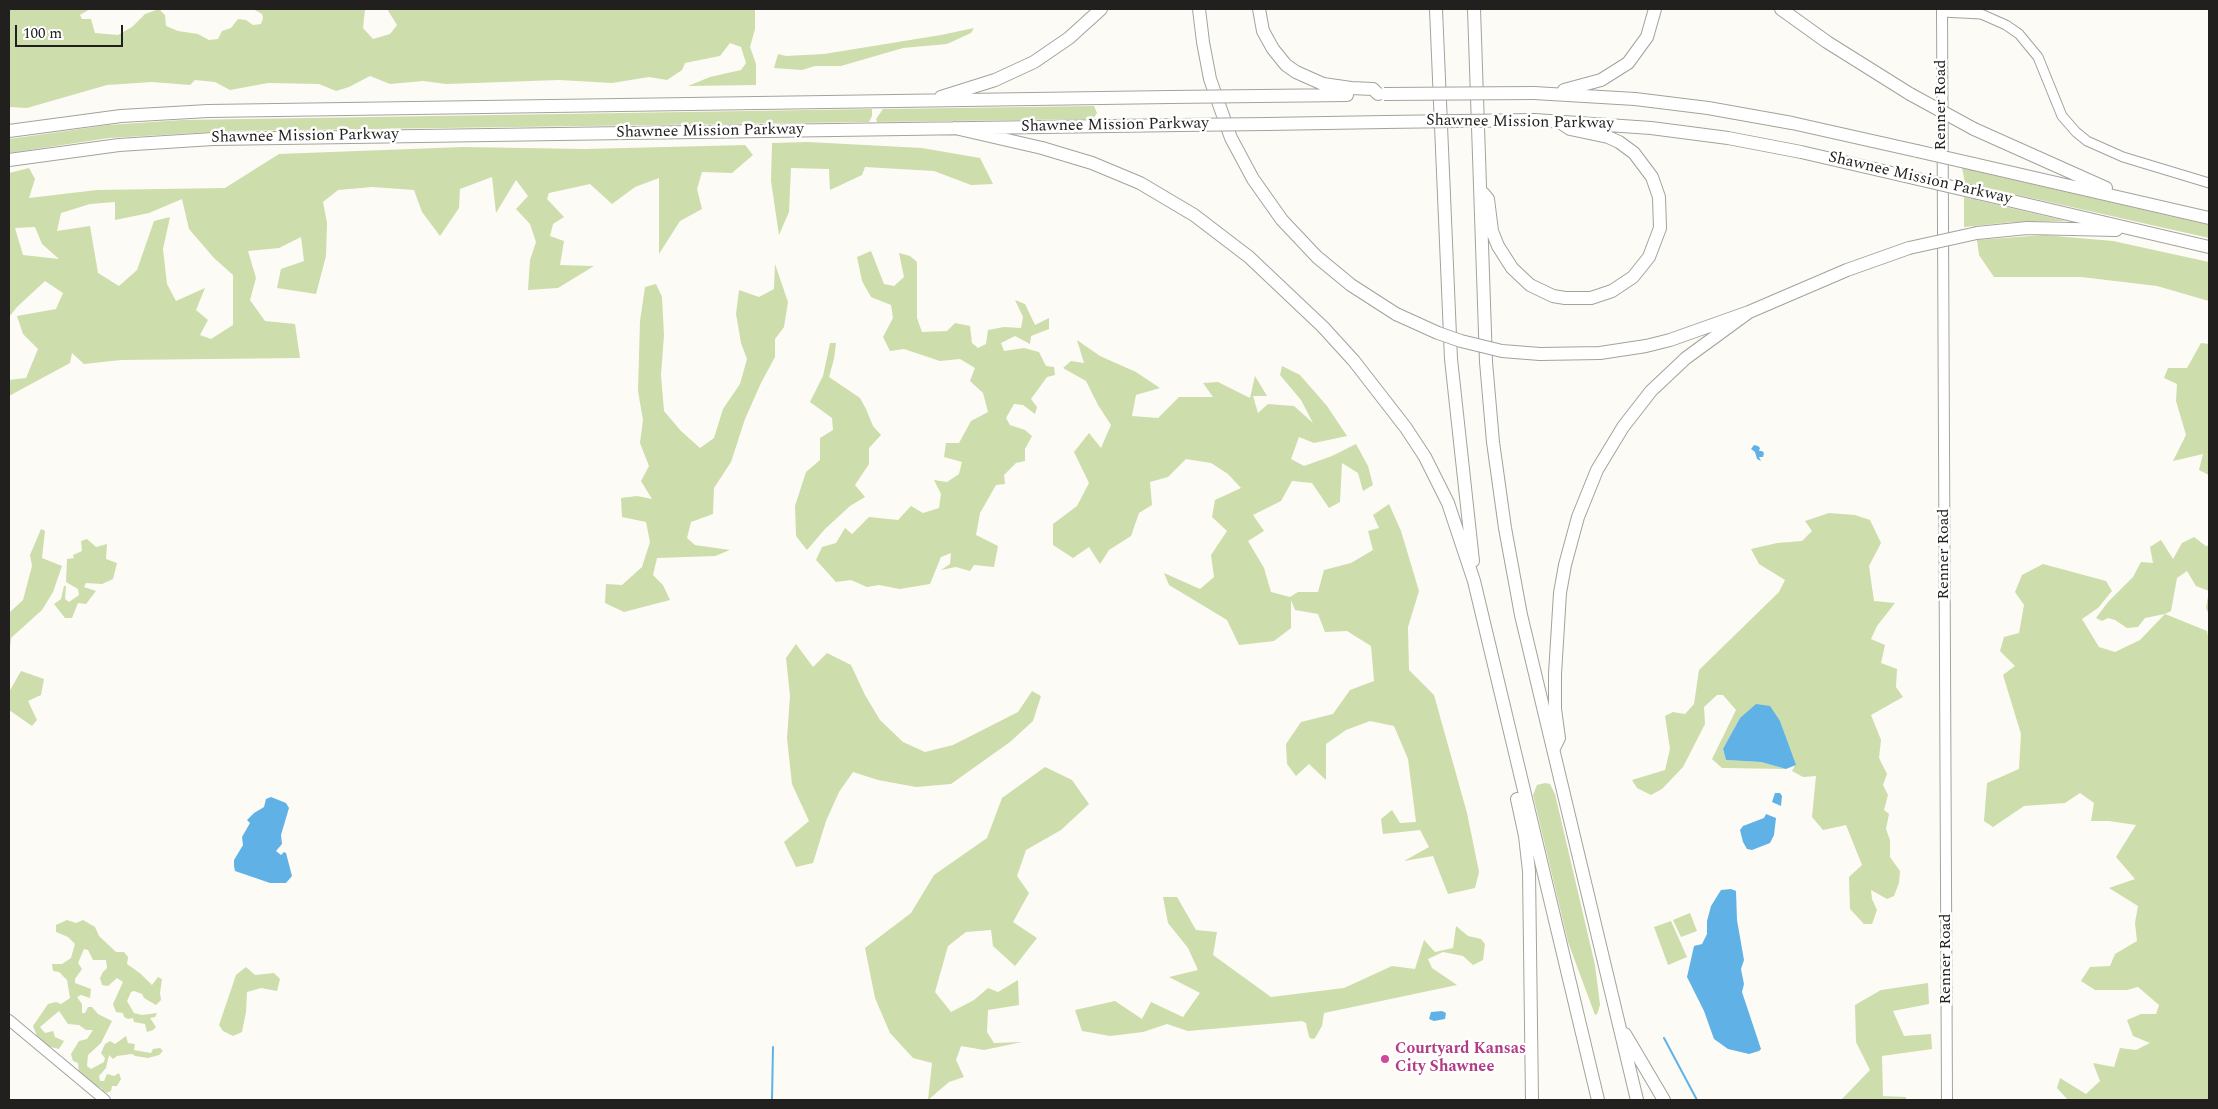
<!DOCTYPE html>
<html>
<head>
<meta charset="utf-8">
<style>
  body { margin:0 }
  #map { position:relative; width:2218px; height:1109px; overflow:hidden; background:#fdfbf6; font-family:Spectral,serif }
  canvas { display:block }
  .frame { position:absolute; inset:0; border:10px solid #21201e; pointer-events:none }
  .scale { position:absolute; left:15px; top:25px; width:108px; height:22px; box-sizing:border-box; border:2px solid #21201e; border-top:0; padding-left:6px; font-size:15px; line-height:18px; white-space:nowrap; color:#21201e; -webkit-text-stroke:4px #fff; paint-order:stroke }
</style>
</head>
<body>
<div id="map">
<canvas width="2218" height="1109"></canvas>
<div class="frame"></div>
<div class="scale">100 m</div>
</div>
<script>
const ctx = document.querySelector('canvas').getContext('2d');
ctx.lineJoin = 'round';
function fillPath(path, color) {
  ctx.fillStyle = color;
  ctx.fill(path, 'evenodd');
}
function shape(rows) {
  const path = new Path2D();
  for (const r of rows) {
    path.moveTo(r[0], r[1]);
    for (let i = 2; i < r.length; i += 2) path.lineTo(r[i], r[i + 1]);
  }
  return path;
}
function stroke(path, color, width, dash) {
  ctx.strokeStyle = color;
  ctx.lineWidth = width;
  ctx.lineCap = dash ? 'butt' : 'round';
  ctx.setLineDash(dash || []);
  ctx.stroke(path);
}
function write(font, color, halo, rows, align = 'center') {
  ctx.font = font + ' Spectral,serif';
  ctx.lineWidth = 5;
  ctx.setLineDash([]);
  ctx.textBaseline = 'middle';
  ctx.strokeStyle = halo;
  ctx.fillStyle = color;
  for (const [text, x, y, turn = 0] of rows) {
    ctx.save();
    ctx.translate(x, y);
    ctx.rotate((+turn || 0) * Math.PI / 180);
    ctx.textAlign = isNaN(turn) ? turn : align;
    if (halo) ctx.strokeText(text, 0, 0);
    ctx.fillText(text, 0, 0);
    ctx.restore();
  }
}
fillPath(shape([
  [9,9,90,9,80,15,82,19,91,19,95,33,118,35,132,27,145,14,159,9,165,15,166,26,178,31,198,34,209,40,218,39,222,31,231,28,238,19,246,20,253,25,261,24,263,18,262,14,253,9,365,9,363,28,373,39,390,34,397,25,387,9,755,9,755,29,750,47,756,64,756,85,688,86,710,77,741,70,746,63,741,47,730,43,720,56,685,63,682,70,667,80,649,77,612,83,559,80,446,84,423,81,390,84,370,76,349,87,336,91,319,84,268,83,230,90,215,82,195,80,190,85,152,82,107,85,27,108,9,107],
  [974,28,971,33,947,44,903,48,841,66,815,66,802,70,774,68,778,54,786,56,824,54,941,35],
  [1094,106,1097,113,1093,119,877,122,876,119,883,109],
  [872,109,872,116,869,122,229,131,109,138,9,153,9,139,108,125,182,120],
  [808,142,922,148,980,158,993,184,971,185,934,171,865,167,862,175,830,190,829,169,791,168,789,212,779,235,771,181,772,143],
  [745,145,753,155,732,173,702,172,697,189,702,209,680,221,659,254,659,178,635,187,612,204,590,184,549,193,547,199,564,217,553,224,550,236,564,241,560,265,594,266,558,288,528,290,530,260,536,242,530,224,516,209,528,196,516,180,496,213,492,177,460,189,459,208,440,236,422,212,414,190,372,187,338,190,323,202,327,223,326,256,316,294,277,288,281,269,304,261,301,237,279,248,248,251,256,278,250,300,265,321,295,324,300,358,121,360,84,364,72,353,70,363,9,396,9,380,26,378,38,349,23,334,17,316,56,309,63,293,45,281,17,307,9,317,9,173,29,168,35,179,29,198,97,190,225,188,279,154,463,147,585,149],
  [182,199,189,229,214,258,233,275,233,325,211,339,200,335,208,320,196,310,205,288,176,301,167,284,163,249,170,217,154,221,137,270,119,286,98,273,90,226,57,231,61,213,90,204,115,202,115,220,149,213],
  [35,227,42,244,59,259,23,255,15,228],
  [1962,168,2209,225,2209,238,1965,183],
  [1964,197,2066,221,2013,222,1964,227],
  [2044,235,2113,241,2209,262,2209,301,2157,286,2081,277,1994,277,1979,255,1977,240],
  [871,251,884,284,894,286,904,277,899,253,910,256,917,262,917,318,922,332,947,331,955,323,970,326,972,343,978,348,986,344,988,330,1004,327,1021,328,1023,317,1015,300,1025,304,1035,325,1049,318,1049,329,1031,336,1030,344,1015,336,1001,343,1004,351,1024,348,1039,352,1046,366,1054,367,1055,375,1047,377,1031,399,1037,407,1035,414,1023,405,1014,404,1006,418,1010,425,1025,430,1032,436,1025,449,1025,461,1016,463,1004,475,1005,484,996,485,980,513,976,535,998,546,994,567,974,565,970,571,956,567,941,570,950,564,951,553,941,557,930,584,900,589,879,585,867,587,851,580,836,582,816,560,822,547,836,543,845,528,852,534,869,517,898,520,911,506,923,513,939,508,941,494,934,480,947,482,959,474,962,462,944,457,946,443,959,443,971,421,988,412,983,393,970,381,975,368,960,359,940,361,904,349,890,351,883,337,893,318,891,305,871,297,862,281,857,257],
  [775,264,788,302,784,327,775,339,775,357,761,383,745,419,731,462,714,488,713,514,691,522,687,538,695,545,730,550,715,556,657,558,653,575,663,585,670,600,624,612,605,603,606,584,622,585,642,567,650,542,646,522,622,517,621,498,637,496,652,499,641,481,649,466,640,443,643,420,638,391,640,321,645,287,656,284,662,297,664,335,661,375,664,411,681,431,700,448,714,438,723,409,740,384,747,359,741,343,736,314,739,290,759,297,774,289],
  [1077,340,1100,356,1136,372,1160,388,1136,395,1132,416,1158,418,1179,397,1213,397,1203,383,1218,382,1250,398,1255,376,1267,396,1253,396,1258,413,1268,404,1294,406,1313,423,1301,400,1280,375,1282,366,1300,375,1327,406,1347,436,1314,443,1299,437,1291,459,1304,466,1332,456,1356,444,1368,466,1373,485,1363,491,1358,473,1342,463,1340,502,1329,508,1312,483,1292,481,1281,501,1253,515,1264,531,1248,541,1264,568,1271,592,1290,597,1298,592,1318,592,1324,570,1351,563,1373,550,1368,531,1379,528,1373,515,1389,504,1401,531,1419,591,1408,627,1409,670,1434,695,1467,813,1479,872,1475,888,1448,894,1433,856,1404,861,1429,847,1420,830,1383,834,1381,819,1392,810,1400,823,1416,822,1408,759,1394,726,1370,721,1346,730,1326,744,1326,780,1309,764,1296,776,1287,764,1286,744,1301,722,1333,714,1350,690,1374,681,1371,646,1347,631,1325,632,1318,614,1295,610,1291,600,1291,628,1274,641,1239,645,1227,620,1169,585,1164,573,1200,589,1214,577,1211,555,1227,531,1212,517,1215,500,1241,488,1228,474,1211,463,1186,459,1168,477,1150,482,1152,505,1139,513,1131,536,1109,550,1100,564,1089,547,1073,558,1053,545,1053,524,1077,506,1089,483,1074,452,1089,433,1101,448,1111,425,1098,405,1086,381,1063,368,1071,361,1084,363],
  [830,343,836,343,834,359,829,377,860,398,866,409,873,426,881,435,869,448,869,464,855,485,865,497,850,506,825,529,807,550,796,536,795,506,806,472,820,460,820,438,833,430,832,418,810,402,823,376],
  [2201,343,2209,344,2209,475,2199,470,2203,454,2173,461,2186,435,2176,401,2177,384,2164,378,2168,368,2187,368],
  [1829,513,1855,515,1870,520,1881,543,1869,566,1874,601,1895,603,1877,626,1871,639,1885,645,1881,663,1897,669,1896,687,1903,697,1871,715,1881,740,1879,758,1887,774,1883,785,1888,795,1884,810,1889,814,1886,829,1890,840,1890,857,1900,871,1899,883,1894,896,1887,899,1871,890,1872,899,1877,910,1872,924,1864,924,1850,909,1849,877,1862,865,1846,825,1823,830,1812,817,1816,776,1803,777,1792,771,1795,765,1780,721,1740,718,1723,750,1726,760,1761,762,1786,769,1722,768,1712,759,1736,710,1723,695,1717,695,1704,707,1705,724,1683,767,1662,789,1651,795,1637,788,1632,780,1665,770,1670,749,1665,716,1673,712,1685,714,1694,704,1699,670,1779,592,1785,580,1759,564,1751,549,1777,543,1802,541,1812,531,1805,521],
  [41,529,45,531,42,558,62,566,53,592,42,610,11,638,9,657,9,613,23,600,32,566,30,555],
  [2194,537,2206,546,2209,546,2209,615,2206,608,2209,591,2196,586,2187,571,2177,578,2171,611,2165,614,2207,631,2209,642,2209,1100,2068,1100,2057,1088,2060,1078,2086,1094,2100,1081,2093,1063,2114,1067,2120,1048,2136,1050,2150,1043,2133,1036,2127,1020,2141,1014,2156,1014,2159,1005,2138,987,2127,990,2095,990,2081,981,2090,967,2110,966,2115,954,2137,941,2135,923,2138,906,2109,888,2135,879,2116,857,2136,825,2109,821,2091,821,2094,803,2080,793,2065,803,2024,806,1993,827,1984,821,1987,783,2019,769,2021,734,2003,675,2015,666,2000,651,2004,637,2019,633,2024,605,2015,592,2022,575,2043,564,2106,581,2112,591,2098,608,2082,619,2099,647,2115,652,2140,640,2165,614,2145,618,2138,627,2127,628,2115,620,2108,618,2102,621,2096,618,2108,602,2133,577,2141,562,2153,563,2150,547,2161,540,2173,559,2182,543],
  [87,539,96,547,107,544,106,559,117,563,113,579,102,584,86,583,84,587,96,591,86,604,78,603,72,618,65,618,54,604,61,599,64,586,66,586,65,599,69,602,79,595,78,589,66,582,67,559,74,558,73,555,82,551,81,541],
  [796,644,813,667,827,653,851,665,865,695,880,720,903,742,925,752,953,745,1018,712,1032,691,1041,696,1033,721,1010,742,951,784,916,787,878,780,853,772,839,792,826,821,813,863,796,867,784,842,809,821,792,784,787,738,790,696,786,658],
  [21,671,44,679,41,695,28,701,37,720,32,726,9,710,9,692],
  [1045,767,1072,780,1089,804,1061,830,1026,850,1017,876,1029,893,1013,922,1037,938,1015,966,993,946,991,930,966,932,948,946,935,992,951,1012,974,1000,988,988,998,992,1018,980,1019,1005,988,1010,987,1032,994,1043,1022,1042,984,1050,961,1046,956,1060,964,1077,949,1082,928,1100,932,1063,913,1058,890,1033,875,998,865,948,911,913,934,875,987,838,1002,798],
  [1545,783,1550,784,1555,794,1595,965,1600,1005,1597,1014,1595,1015,1568,942,1533,795,1537,785],
  [1163,897,1177,897,1196,930,1217,932,1213,955,1271,997,1344,988,1392,966,1415,969,1424,940,1435,952,1453,948,1456,926,1468,936,1481,939,1485,944,1483,960,1473,965,1463,956,1443,952,1428,959,1432,968,1457,985,1324,1013,1322,1026,1315,1038,1312,1039,1309,1037,1306,1023,1302,1021,1188,1031,1167,1024,1143,1032,1110,1036,1082,1031,1075,1010,1115,1001,1142,1019,1151,1002,1183,1017,1200,993,1169,977,1198,970,1188,948,1168,923],
  [1690,913,1697,931,1681,937,1673,920],
  [67,920,76,923,83,920,95,927,99,936,116,952,124,952,128,957,127,964,141,974,152,985,158,977,162,979,160,993,161,1000,156,1005,144,998,142,994,134,991,131,992,127,1001,134,1013,142,1015,157,1013,155,1017,150,1018,156,1027,153,1030,147,1032,145,1024,134,1022,133,1018,128,1019,124,1017,123,1013,116,1012,113,1004,123,982,117,978,108,986,102,985,100,978,103,972,107,968,106,960,93,960,88,950,84,949,78,963,82,969,75,979,75,983,91,989,90,998,81,995,77,997,82,1004,82,1013,85,1013,88,1007,92,1007,98,1014,112,1021,101,1043,88,1055,87,1066,91,1069,104,1062,105,1058,101,1053,105,1044,110,1041,115,1044,126,1036,128,1043,135,1044,134,1050,151,1053,153,1049,160,1048,163,1051,159,1055,148,1058,135,1056,132,1054,117,1056,113,1059,109,1055,106,1068,99,1076,100,1081,104,1081,107,1074,114,1076,119,1073,121,1079,117,1086,112,1086,111,1091,107,1093,103,1091,101,1088,92,1085,79,1073,78,1063,73,1061,71,1054,79,1041,87,1039,93,1030,86,1030,79,1025,68,1024,59,1011,40,1027,45,1033,53,1031,55,1037,64,1041,59,1049,47,1046,37,1036,33,1026,48,1004,56,1002,61,1004,70,998,67,980,59,972,53,971,52,964,62,964,71,958,75,944,68,937,56,932,56,925],
  [1671,921,1687,957,1668,965,1654,927],
  [246,967,255,975,274,973,280,979,277,991,261,988,247,992,246,1012,242,1032,233,1036,223,1031,219,1025,236,975],
  [1928,983,1929,1004,1893,1011,1904,1036,1931,1034,1932,1049,1882,1056,1883,1096,1906,1097,1906,1100,1841,1100,1870,1070,1856,1042,1855,1005,1881,990]
]), '#cdddab');
fillPath(shape([
  [1754,445,1758,446,1760,448,1759,451,1762,451,1764,453,1763,457,1759,457,1761,461,1757,459,1755,452,1751,449],
  [1756,704,1770,706,1780,721,1796,765,1786,769,1761,762,1726,760,1723,749,1740,718],
  [1775,793,1780,793,1782,796,1781,806,1772,802],
  [271,797,286,803,289,808,281,835,282,844,276,851,281,855,284,852,286,853,292,876,286,883,270,883,235,871,234,866,234,860,243,845,242,837,250,823,247,820,254,813,264,807,266,799],
  [1766,814,1776,818,1774,835,1770,843,1752,850,1747,849,1743,842,1740,830,1743,826,1764,818],
  [1731,889,1736,891,1737,920,1744,960,1741,969,1744,984,1742,992,1761,1049,1759,1051,1749,1054,1728,1049,1714,1039,1704,1011,1687,977,1694,946,1702,944,1707,934,1707,921,1711,906,1721,890],
  [1442,1011,1446,1013,1445,1019,1434,1021,1429,1019,1431,1012]
]), '#60b2e6');
stroke(shape([
  [1664,1038,1697,1100],
  [772,1100,773,1047]
]), '#60b2e6', 2);
const tertiary = shape([
  [1942,12,1981,14,2006,25,2019,34,2038,57,2062,116,2076,132,2087,141,2123,157,2209,183]
]);
const secondary = shape([
  [1942,9,1947,1100],
  [9,1020,105,1100]
]);
const motorway = shape([
  [1199,9,1203,42,1210,79,1231,138,1253,179,1282,220,1317,257,1351,285,1396,314],
  [1259,9,1263,31,1273,49,1286,65,1296,72,1323,84,1351,88,1373,89,1378,94],
  [1436,9,1451,359,1473,561],
  [1474,9,1486,362,1493,442,1505,528,1521,615,1637,1100],
  [1781,9,1827,42,1910,94],
  [1564,90,1601,80,1628,63,1647,37,1655,9],
  [1534,93,1635,99,1708,108,1792,123,1917,151],
  [1260,96,1347,95],
  [941,97,995,80,1034,62,1069,38,1101,9],
  [1535,120,1651,128,1728,138,1801,152,1905,176],
  [1267,124,1385,122],
  [955,128,1042,148,1092,163,1140,183,1194,215,1249,257,1323,327,1354,361,1406,428,1425,457,1448,503,1474,581,1598,1100],
  [1974,129,2106,188],
  [9,131,121,116,208,111,1170,97],
  [9,160,119,145,213,139,1180,125],
  [1974,164,2209,218],
  [1483,193,1488,199,1492,231,1498,246,1512,268,1530,285,1553,296,1565,298,1591,298,1612,291,1633,277,1649,257,1660,228,1659,197,1652,177,1634,153,1619,142,1608,137,1570,129,1558,121],
  [1978,193,2209,247],
  [1977,233,2027,228,2116,230],
  [1540,354,1600,353,1646,346,1670,340,1749,312,1847,270,1909,248],
  [1554,748,1559,738,1555,709,1555,674,1560,593,1565,565,1578,517,1597,470,1623,427,1651,391,1686,358,1749,312],
  [1517,799,1525,836,1529,871,1532,1100],
  [1625,1034,1664,1100]
]);
stroke(tertiary, '#a4a29d', 11);
stroke(secondary, '#a4a29d', 12);
stroke(motorway, '#a4a29d', 14);
stroke(tertiary, '#fff', 9);
stroke(secondary, '#fff', 10);
stroke(motorway, '#fff', 12);
const motorwayBridge = shape([
  [1384,94,1534,93],
  [1910,94,1974,129],
  [1170,97,1260,96],
  [1385,122,1535,120],
  [1180,125,1267,124],
  [1917,151,1974,164],
  [1905,176,1978,193],
  [1909,248,1977,233],
  [1396,314,1438,333,1461,341,1502,351,1540,354]
]);
stroke(motorwayBridge, '#a4a29d', 14, []);
stroke(motorwayBridge, '#fff', 12);
for (const [x, y, r, color] of [
  [1385,1059,5,"#d1479c"]
]) {
  const dot = new Path2D();
  dot.arc(x, y, r, 0, 2 * Math.PI);
  ctx.fillStyle = color;
  ctx.fill(dot);
  stroke(dot, '#fff', 2);
}
write('16px', '#21201e', '#fff', [
  ["Renner Road",1942,105,-90],
  ["Shawnee Mission Parkway",1520,123,1],
  ["Shawnee Mission Parkway",1115,126,-1],
  ["Shawnee Mission Parkway",710,132,-1],
  ["Shawnee Mission Parkway",305,137,-1],
  ["Shawnee Mission Parkway",1920,179,13],
  ["Renner Road",1945,554,-90],
  ["Renner Road",1947,959,-90]
]);
write('bold 16px', '#b23c85', '#fff', [
  ["Courtyard Kansas",1395,1050],
  ["City Shawnee",1395,1068]
], 'left');
</script>
</body>
</html>
